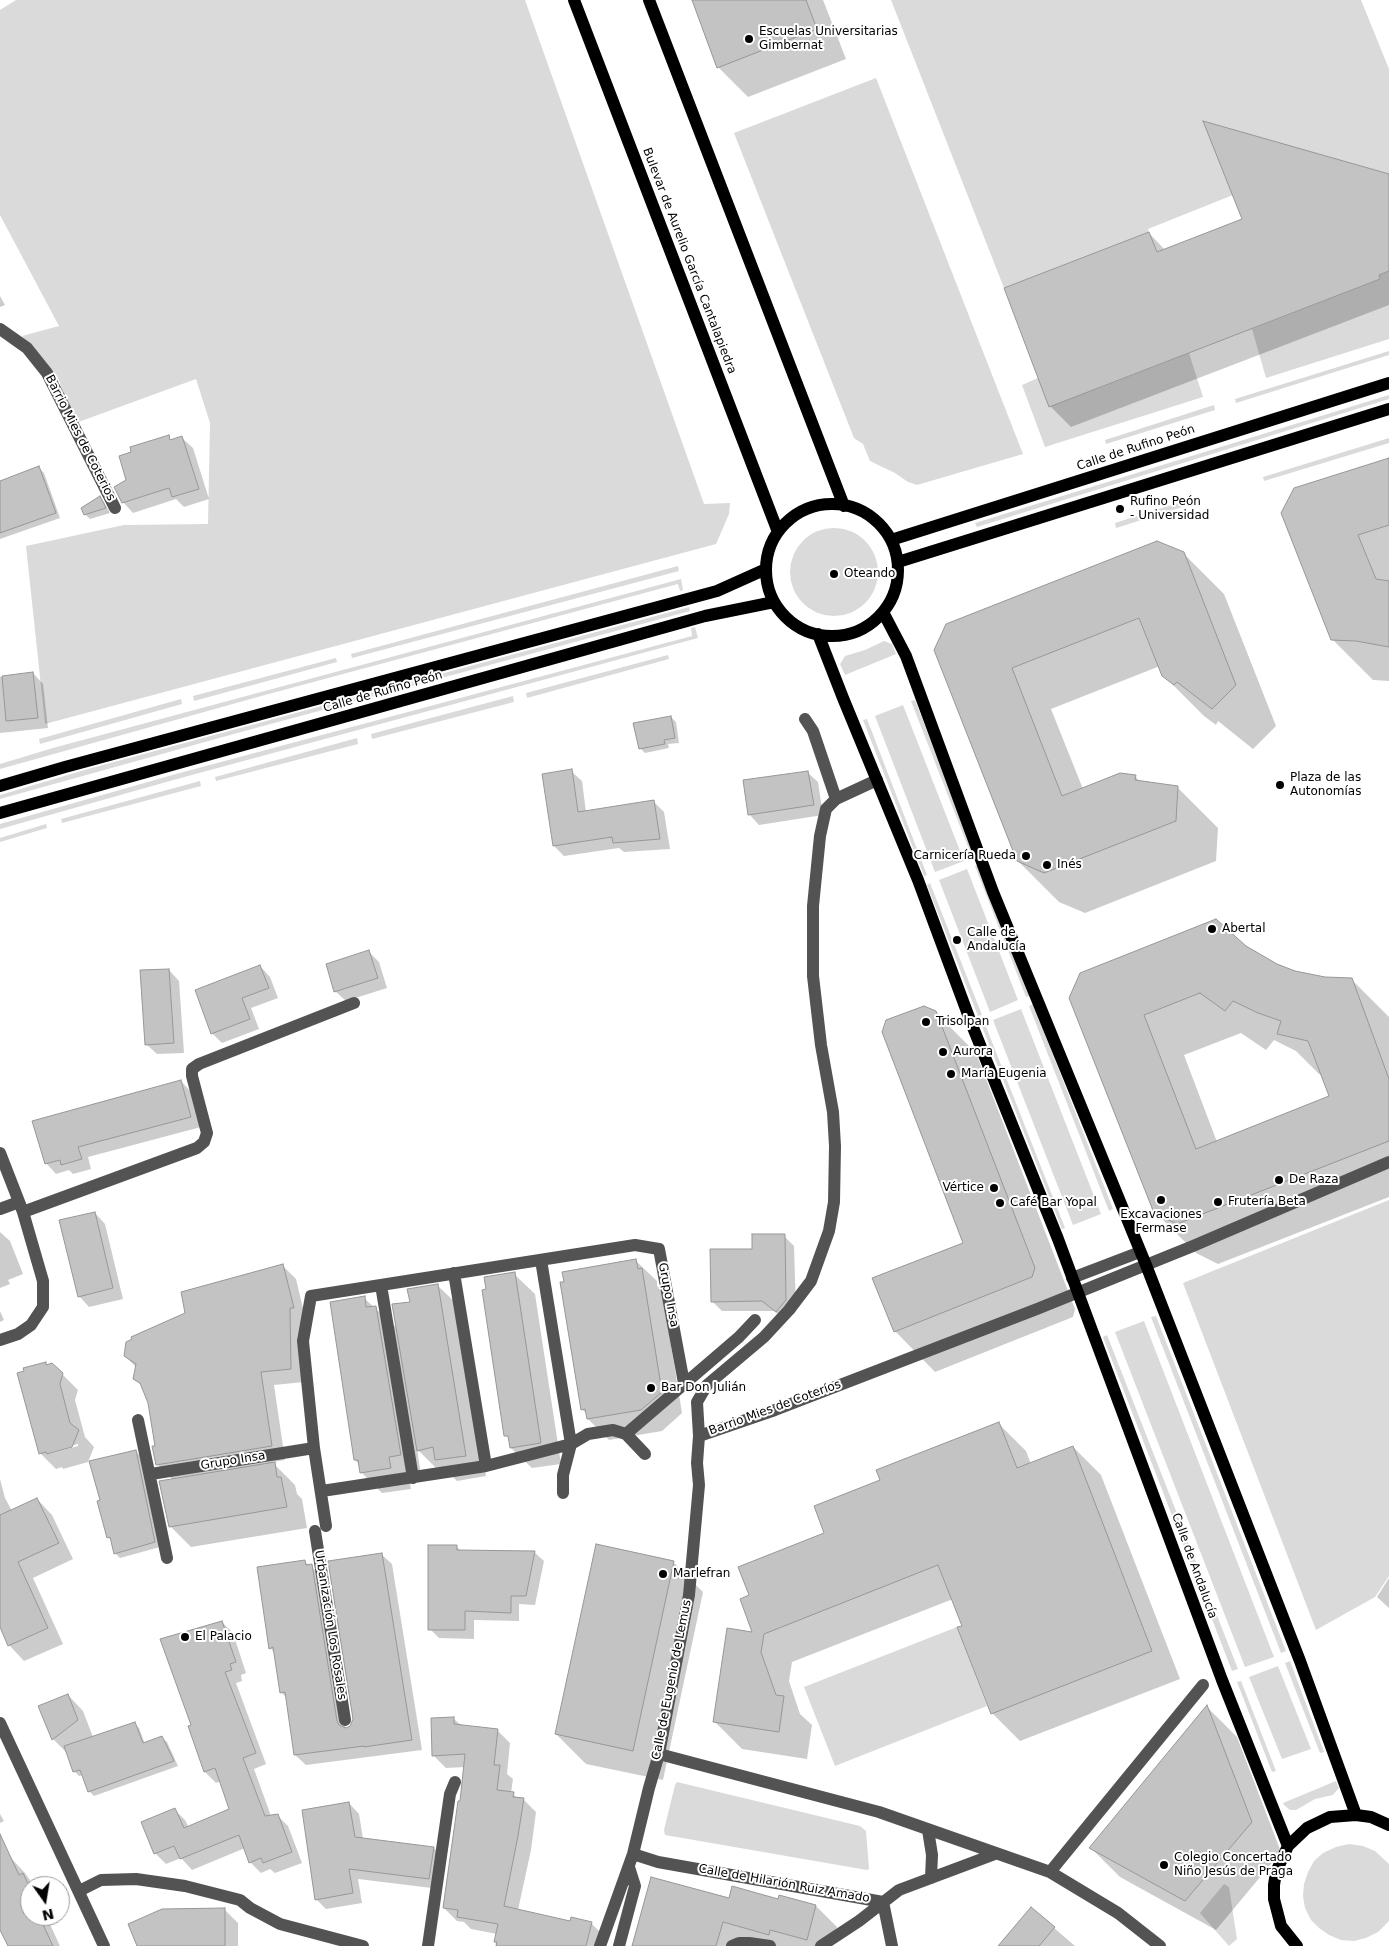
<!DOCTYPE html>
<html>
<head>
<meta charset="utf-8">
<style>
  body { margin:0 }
  #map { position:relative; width:1389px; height:1946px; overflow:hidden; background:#fff; font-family:"DejaVu Sans",sans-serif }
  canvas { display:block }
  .north { position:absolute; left:20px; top:1876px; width:50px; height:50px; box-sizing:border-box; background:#fff; border:1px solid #999; border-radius:50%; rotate:167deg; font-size:14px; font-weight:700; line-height:20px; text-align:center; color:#000 }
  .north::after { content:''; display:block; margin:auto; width:18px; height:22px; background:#000; clip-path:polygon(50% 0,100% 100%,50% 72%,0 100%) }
</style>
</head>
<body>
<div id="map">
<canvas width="1389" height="1946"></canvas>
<div class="north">N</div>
</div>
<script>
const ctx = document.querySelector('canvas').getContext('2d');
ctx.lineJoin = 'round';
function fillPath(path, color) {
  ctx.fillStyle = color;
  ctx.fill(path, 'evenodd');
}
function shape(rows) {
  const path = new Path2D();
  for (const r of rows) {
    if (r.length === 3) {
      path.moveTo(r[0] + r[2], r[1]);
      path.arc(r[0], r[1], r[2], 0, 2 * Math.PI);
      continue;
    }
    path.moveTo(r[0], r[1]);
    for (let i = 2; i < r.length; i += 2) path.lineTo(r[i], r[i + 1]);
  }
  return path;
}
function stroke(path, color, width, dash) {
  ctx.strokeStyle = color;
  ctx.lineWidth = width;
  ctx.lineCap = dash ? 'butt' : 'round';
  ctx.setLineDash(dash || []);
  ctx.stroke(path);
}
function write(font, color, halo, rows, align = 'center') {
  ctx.font = font + ' "DejaVu Sans",sans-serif';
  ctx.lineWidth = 4;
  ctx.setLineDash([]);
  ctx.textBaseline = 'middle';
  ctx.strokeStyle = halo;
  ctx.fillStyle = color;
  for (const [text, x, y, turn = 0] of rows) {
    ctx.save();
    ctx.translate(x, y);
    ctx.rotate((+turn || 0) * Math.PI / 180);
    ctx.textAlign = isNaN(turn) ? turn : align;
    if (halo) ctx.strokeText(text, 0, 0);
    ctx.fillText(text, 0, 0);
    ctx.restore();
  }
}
fillPath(shape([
  [16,0,525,0,704,504,730,503,729,514,716,544,45,724,26,546,124,525,208,524,210,423,196,379,73,424,59,380,22,336,59,326,0,215,0,10],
  [891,0,1361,0,1389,69,1389,174,1328,157,1148,229,1149,232,1004,288],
  [876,78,1023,454,917,485,908,482,895,473,870,461,863,444,854,438,734,133],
  [1389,271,1389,339,1266,378,1252,329,1380,279,1379,275],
  [1389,351,1389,355,1236,403,1235,399],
  [1189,353,1203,397,1045,447,1022,385,1038,378,1094,390],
  [1389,395,1389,399,977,527,975,523],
  [1214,405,1215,410,1106,444,1105,440],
  [1389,438,1389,443,1264,481,1263,477],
  [1190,499,1192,504,1116,528,1115,523],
  [834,572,44],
  [678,566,679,571,352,658,351,654],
  [681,579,683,590,680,591,678,584,265,695,0,769,0,764,53,748],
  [689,607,690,611,241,732,0,799,0,795,88,769],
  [695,627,698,638,177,779,0,829,0,824,176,774,692,636,691,628],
  [884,641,892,644,896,654,845,675,840,664,845,656,865,650],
  [668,655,669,659,527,698,526,693],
  [336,658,337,662,194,701,193,696],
  [513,696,514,702,372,739,371,734],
  [181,699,182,704,40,744,39,739],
  [915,700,975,856,972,857,911,701],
  [903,705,964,861,935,872,875,716],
  [867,719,927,875,924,876,863,720],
  [357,738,358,744,216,781,215,777],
  [200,781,201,786,62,823,61,819],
  [46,824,47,828,0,842,0,838],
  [978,865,1030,996,1026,997,975,866],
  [967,869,1018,1000,990,1012,939,880],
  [930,883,982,1015,978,1016,927,885],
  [1033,1004,1113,1209,1109,1211,1029,1006],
  [1021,1009,1101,1214,1073,1225,993,1020],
  [981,1024,985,1024,1065,1228,1062,1229],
  [1389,1200,1389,1576,1375,1597,1316,1630,1183,1283],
  [1156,1316,1286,1651,1281,1653,1151,1317],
  [1144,1321,1274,1657,1245,1667,1115,1332],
  [1107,1335,1238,1669,1232,1671,1103,1337],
  [957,1627,987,1706,835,1766,804,1687],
  [1290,1661,1324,1752,1320,1753,1285,1663],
  [1278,1666,1311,1749,1282,1759,1249,1677],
  [1241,1681,1276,1771,1272,1772,1237,1682],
  [1336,1781,1339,1788,1333,1795,1315,1799,1296,1810,1290,1810,1284,1805,1283,1803],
  [677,1782,860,1826,866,1831,869,1869,867,1870,665,1835,664,1830,675,1785],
  [1349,1844,1363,1846,1375,1851,1389,1864,1389,1921,1378,1932,1366,1938,1354,1941,1341,1940,1329,1935,1319,1928,1311,1920,1305,1908,1303,1896,1304,1884,1308,1872,1314,1861,1323,1853,1336,1847],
  [1224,1884,1229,1887,1237,1939,1229,1946,1200,1913]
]), '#dadada');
fillPath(shape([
  [694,0,823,0,846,59,748,97,718,67],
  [1389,176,1389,305,1071,427,1050,406,1149,233,1165,250],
  [0,296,5,305,0,307],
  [168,437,172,441,182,438,193,448,209,499,184,507,176,499,133,513,123,502],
  [1389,459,1389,681,1373,680,1332,639,1283,513],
  [39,468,44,473,60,518,0,539,0,482],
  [100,497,104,502,110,513,90,519,85,514],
  [1183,553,1224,594,1276,726,1253,749,1218,721,1216,725,1204,716,1163,675,1160,666,1051,709,1083,789,1135,776,1140,782,1178,788,1218,828,1216,861,1085,913,1059,902,1018,861,936,650],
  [33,673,43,684,48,728,0,733,0,677],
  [671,717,676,722,679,743,668,744,669,748,645,753,640,748],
  [571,771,582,781,586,812,654,802,664,812,670,849,624,852,619,848,564,856,554,846],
  [807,772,818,782,823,815,759,825,749,814],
  [1245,947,1276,965,1295,972,1325,979,1351,979,1389,1017,1389,1197,1218,1264,1196,1253,1155,1212,1071,998],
  [1241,1033,1266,1050,1274,1040,1296,1051,1319,1074,1322,1075,1331,1097,1217,1142,1184,1055],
  [368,951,379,962,387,988,346,1001,335,991],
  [260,966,270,977,278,998,251,1008,259,1029,222,1043,212,1033],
  [169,970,179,981,184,1053,157,1054,146,1044],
  [935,1012,976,1053,1075,1309,1073,1317,935,1372,895,1331,965,1244],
  [181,1081,191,1092,201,1127,88,1157,91,1169,73,1174,69,1170,56,1174,46,1163],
  [95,1213,105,1224,123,1299,89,1307,79,1296],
  [0,1232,10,1241,23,1274,8,1280,10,1284,0,1288],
  [784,1236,794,1246,796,1311,786,1321,774,1311,722,1311,712,1301,753,1250],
  [636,1261,657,1281,657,1286,662,1290,682,1413,662,1431,609,1440,588,1419,587,1414,582,1409],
  [282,1265,296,1279,306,1321,304,1382,274,1385,285,1460,272,1462,295,1485,297,1494,302,1499,307,1528,191,1547,170,1526,173,1480,157,1464,149,1403,143,1387,134,1379,137,1368,125,1356,186,1313],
  [514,1274,535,1294,561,1464,532,1468,511,1448,510,1440,506,1435],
  [438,1286,459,1306,486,1476,457,1481,446,1470,439,1471,417,1449,421,1475,409,1478,411,1489,382,1493,361,1472,360,1465,355,1460,364,1298,398,1329],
  [0,1311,4,1320,0,1322],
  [45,1364,62,1374,78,1390,75,1400,85,1437,94,1447,88,1462,63,1469,62,1467,56,1469,40,1453,25,1372],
  [78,1444,78,1446,49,1454,49,1452],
  [998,1423,1026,1451,1031,1464,1073,1447,1101,1475,1180,1679,1020,1741,992,1713,953,1599,792,1662,789,1681,800,1714,812,1725,807,1759,742,1749,714,1721,754,1634,751,1596,826,1533,881,1480],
  [136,1451,140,1456,160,1547,120,1558,115,1553,112,1541,108,1537,101,1500],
  [0,1479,5,1498,12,1511,37,1499,52,1515,73,1559,33,1578,63,1644,24,1661,9,1645,0,1626],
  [456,1546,461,1551,534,1552,544,1561,535,1605,519,1604,519,1621,474,1620,474,1639,439,1638,430,1629],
  [381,1554,392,1564,422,1750,306,1765,295,1755,287,1698,281,1692,276,1654,270,1648,304,1561,322,1576,346,1729,351,1727,354,1719],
  [673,1562,703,1592,663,1780,586,1764,556,1734],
  [1389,1578,1389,1608,1377,1597],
  [222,1622,233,1633,246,1673,241,1675,242,1681,236,1683,266,1764,254,1769,271,1816,277,1815,288,1826,302,1863,275,1873,270,1869,261,1873,250,1862,245,1848,192,1870,181,1858,166,1864,155,1853,174,1809,185,1820,189,1828,230,1809,221,1781,216,1783,205,1772,193,1726],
  [68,1695,83,1711,93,1737,134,1723,139,1728,145,1744,162,1738,167,1742,178,1766,94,1796,89,1791,83,1775,79,1776,74,1771,68,1754,53,1739,40,1707],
  [1207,1707,1237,1737,1281,1852,1216,1930,1120,1877,1090,1847],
  [454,1719,462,1726,497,1730,510,1743,507,1774,513,1779,511,1793,519,1799,523,1799,536,1812,531,1850,518,1910,571,1923,591,1923,604,1936,602,1946,497,1946,495,1942,497,1934,471,1929,464,1922,457,1921,444,1908,462,1803,465,1767,446,1768,433,1755],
  [349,1803,359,1814,363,1839,434,1848,444,1858,440,1889,358,1879,362,1903,326,1909,316,1899],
  [0,1814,4,1821,0,1823],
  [10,1857,25,1873,34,1886,30,1886,30,1916,51,1916,53,1920,49,1922,60,1946,9,1946,0,1927,0,1862],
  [730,1899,779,1901,816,1906,837,1927,831,1946,633,1946],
  [1031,1908,1075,1946,999,1946],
  [224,1909,238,1923,238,1946,139,1946]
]), '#0003');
const building = shape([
  [692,0,806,0,817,29,717,68,692,0],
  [1203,121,1389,174,1389,271,1379,275,1380,279,1049,407,1004,288,1149,232,1157,252,1242,219,1203,121],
  [169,435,170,440,182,436,199,489,172,497,169,488,122,503,114,487,126,480,119,456,131,452,130,447,169,435],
  [1389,458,1389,525,1358,535,1376,579,1389,581,1389,647,1356,641,1331,640,1281,513,1294,488,1389,458],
  [39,466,56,513,0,533,0,481,39,466],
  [100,496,106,508,84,515,81,508,100,496],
  [1157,541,1184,552,1236,685,1212,709,1177,682,1174,685,1162,676,1139,618,1012,668,1062,796,1120,773,1136,775,1135,780,1178,786,1176,821,1044,873,1017,861,934,650,946,624,1157,541],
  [33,672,38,718,6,721,2,676,33,672],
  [671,716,675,738,664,740,665,744,639,749,633,723,671,716],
  [572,769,578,812,654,800,660,839,613,843,612,837,553,846,542,774,572,769],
  [808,771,814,805,748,815,743,780,808,771],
  [1216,919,1246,946,1277,964,1295,971,1325,977,1352,978,1389,1079,1389,1141,1177,1224,1154,1213,1069,998,1080,973,1216,919],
  [1200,993,1225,1011,1233,1001,1258,1013,1281,1021,1277,1034,1308,1041,1329,1096,1196,1149,1144,1015,1200,993],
  [369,950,378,978,334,992,326,964,369,950],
  [260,965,269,988,242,998,250,1019,211,1034,195,990,260,965],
  [169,969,174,1043,145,1045,140,970,169,969],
  [924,1006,936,1011,1035,1268,1032,1277,894,1332,872,1278,963,1243,882,1032,886,1020,924,1006],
  [181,1080,191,1117,78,1147,82,1159,61,1165,60,1160,45,1164,32,1121,181,1080],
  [95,1212,113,1288,78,1297,59,1220,95,1212],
  [752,1234,785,1234,786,1300,776,1312,762,1301,711,1302,710,1249,752,1249,752,1234],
  [636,1259,638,1269,642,1268,662,1392,641,1410,587,1419,585,1409,581,1410,560,1282,564,1282,562,1272,636,1259],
  [283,1264,294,1308,290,1308,291,1369,261,1372,272,1446,156,1465,152,1446,155,1446,148,1403,140,1383,133,1379,136,1364,124,1356,126,1342,132,1339,131,1337,185,1313,181,1292,283,1264],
  [515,1272,541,1443,510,1448,508,1436,504,1436,482,1290,486,1289,484,1277,515,1272],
  [438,1284,466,1456,435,1460,433,1447,417,1451,392,1304,410,1302,407,1289,438,1284],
  [365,1296,366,1307,376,1306,401,1455,389,1457,391,1468,360,1473,358,1460,354,1460,330,1302,365,1296],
  [46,1362,46,1365,52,1363,63,1373,60,1384,70,1423,79,1430,72,1447,47,1454,46,1452,39,1454,17,1373,24,1371,23,1368,46,1362],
  [999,1422,1017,1468,1073,1446,1152,1651,991,1714,957,1627,962,1626,938,1565,764,1634,761,1652,776,1695,784,1696,779,1732,713,1722,727,1628,752,1632,740,1599,749,1595,738,1567,824,1533,814,1506,880,1480,876,1470,999,1422],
  [136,1450,155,1542,114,1554,110,1537,107,1538,97,1501,100,1500,89,1461,136,1450],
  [275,1462,277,1477,281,1477,287,1507,169,1527,159,1481,275,1462],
  [37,1498,59,1543,18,1562,48,1628,8,1646,0,1627,0,1515,37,1498],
  [596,1544,674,1561,633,1751,555,1734,596,1544],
  [428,1545,457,1545,457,1550,535,1551,526,1596,511,1596,511,1613,465,1611,465,1630,428,1630,428,1545],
  [382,1553,412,1740,364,1747,364,1746,294,1755,285,1692,280,1693,273,1647,269,1649,257,1567,305,1560,306,1565,312,1564,337,1721,339,1725,346,1728,350,1726,353,1719,328,1561,382,1553],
  [222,1621,236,1662,230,1664,232,1670,225,1672,256,1753,243,1758,265,1816,278,1814,292,1852,263,1863,261,1858,249,1863,239,1835,180,1859,174,1846,154,1854,141,1822,175,1808,184,1828,229,1809,215,1768,204,1772,188,1726,191,1725,160,1639,222,1621],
  [68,1694,78,1720,52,1740,38,1706,68,1694],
  [1207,1705,1252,1822,1185,1901,1089,1848,1207,1705],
  [454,1717,454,1724,498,1729,494,1765,500,1765,497,1790,514,1792,513,1797,524,1798,518,1836,504,1906,570,1921,571,1917,592,1922,586,1946,496,1946,497,1942,494,1942,498,1924,457,1917,458,1910,443,1908,458,1801,460,1801,465,1754,432,1756,431,1718,454,1717],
  [135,1722,143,1743,162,1736,174,1761,88,1792,80,1770,73,1772,64,1746,135,1722],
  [349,1802,355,1837,434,1847,429,1879,349,1869,353,1893,315,1900,302,1810,349,1802],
  [0,1834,19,1875,23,1873,30,1888,30,1916,39,1916,53,1946,8,1946,0,1930,0,1834],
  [651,1877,729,1898,732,1886,778,1899,779,1895,816,1905,807,1940,770,1930,769,1935,723,1922,716,1946,632,1946,651,1877],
  [1031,1907,1055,1927,1039,1946,998,1946,1031,1907],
  [225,1908,225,1946,137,1946,128,1924,162,1909,225,1908]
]);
fillPath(building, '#c3c3c3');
stroke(building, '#979797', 1);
stroke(shape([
  [0,329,27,348,47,373,115,508],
  [805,719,813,731,836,799],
  [0,1153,23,1212,43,1281,43,1307,31,1325,18,1334,0,1340],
  [0,1209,19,1202],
  [23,1212,197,1148,204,1142,207,1133,192,1076,192,1069,199,1064,354,1003],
  [541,1260,571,1444,563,1475,563,1493],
  [454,1273,486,1466],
  [1072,1278,1140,1252],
  [381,1285,413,1478],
  [138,1420,167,1558],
  [626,1434,645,1454],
  [699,1436,775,1410,1037,1309,1193,1246,1389,1162],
  [151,1474,314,1448],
  [322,1491,486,1466,571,1444,588,1434,613,1430,626,1434,739,1337,755,1320],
  [326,1526,314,1448,303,1341,311,1296,635,1245,659,1249,684,1383],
  [315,1531,345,1720],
  [0,1723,104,1946],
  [659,1754,879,1812,1050,1872,1118,1913,1160,1946],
  [928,1830,932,1855,931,1878],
  [633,1854,658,1862,883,1902],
  [1050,1872,1203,1685],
  [79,1891,101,1880,136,1879,185,1886,240,1900,250,1908,280,1924,363,1946],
  [883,1902,892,1946],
  [428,1946,450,1794,455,1782],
  [600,1946,633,1854,649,1788,659,1754,689,1595,699,1485,697,1463,699,1436,697,1402,707,1385,764,1337,789,1310,811,1281,829,1231,834,1202,835,1146,833,1112,821,1045,813,976,813,906,820,836,826,809,836,799,877,780],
  [619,1946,635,1886,629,1867],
  [732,1946,739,1943,749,1943,770,1946],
  [821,1946,859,1921,899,1890,995,1854]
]), '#535353', 12);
stroke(shape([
  [574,0,778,532],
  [649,0,844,506],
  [832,570,66],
  [891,540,1389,383],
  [898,562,1389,409],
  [883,612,906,656,993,892,1146,1265,1300,1661,1356,1815],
  [818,634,843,698,918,880,970,1020,1058,1239,1222,1680,1288,1846],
  [0,786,65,767,717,591,766,569],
  [0,813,705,616,774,602],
  [1297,1946,1281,1926,1274,1899,1274,1885,1276,1872,1288,1846,1307,1828,1330,1817,1356,1815,1371,1817,1389,1825]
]), '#000', 12);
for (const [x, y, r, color] of [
  [749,39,5,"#000"],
  [1120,509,5,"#000"],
  [834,574,5,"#000"],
  [1280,785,5,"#000"],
  [1026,856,5,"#000"],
  [1047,865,5,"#000"],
  [1212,929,5,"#000"],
  [957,940,5,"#000"],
  [926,1022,5,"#000"],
  [943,1052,5,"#000"],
  [951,1074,5,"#000"],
  [1279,1180,5,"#000"],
  [994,1188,5,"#000"],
  [1161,1200,5,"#000"],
  [1218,1202,5,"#000"],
  [1000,1203,5,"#000"],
  [651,1388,5,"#000"],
  [663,1574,5,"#000"],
  [185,1637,5,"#000"],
  [1164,1865,5,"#000"]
]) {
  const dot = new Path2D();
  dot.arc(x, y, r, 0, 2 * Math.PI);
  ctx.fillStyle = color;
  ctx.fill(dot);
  stroke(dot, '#fff', 2);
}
write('12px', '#000', '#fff', [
  ["Escuelas Universitarias",759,32],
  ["Gimbernat",759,46],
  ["Rufino Peón",1130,502],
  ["- Universidad",1130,516],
  ["Oteando",844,574],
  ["Plaza de las",1290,778],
  ["Autonomías",1290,792],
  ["Carnicería Rueda",1016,856,"right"],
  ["Inés",1057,865],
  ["Abertal",1222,929],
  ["Calle de",967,933],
  ["Andalucía",967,947],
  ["Trisolpan",936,1022],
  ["Aurora",953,1052],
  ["María Eugenia",961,1074],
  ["De Raza",1289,1180],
  ["Vértice",984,1188,"right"],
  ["Frutería Beta",1228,1202],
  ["Café Bar Yopal",1010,1203],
  ["Excavaciones",1161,1215,"center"],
  ["Fermase",1161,1229,"center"],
  ["Bar Don Julián",661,1388],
  ["Marlefran",673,1574],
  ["El Palacio",195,1637],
  ["Colegio Concertado",1174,1858],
  ["Niño Jesús de Praga",1174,1872]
], 'left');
write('12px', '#000', '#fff', [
  ["Bulevar de Aurelio García Cantalapiedra",689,261,69],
  ["Barrio Mies de Coterios",80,438,63],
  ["Calle de Rufino Peón",1136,448,-18],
  ["Calle de Rufino Peón",383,692,-16],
  ["Grupo Insa",668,1295,79],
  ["Barrio Mies de Coteríos",775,1408,-20],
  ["Grupo Insa",233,1461,-9],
  ["Calle de Andalucía",1194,1566,70],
  ["Urbanización Los Rosales",330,1625,81],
  ["Calle de Eugenio de Lemus",672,1680,-79],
  ["Calle de Hilarión Ruiz Amado",784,1884,10]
]);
</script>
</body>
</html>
